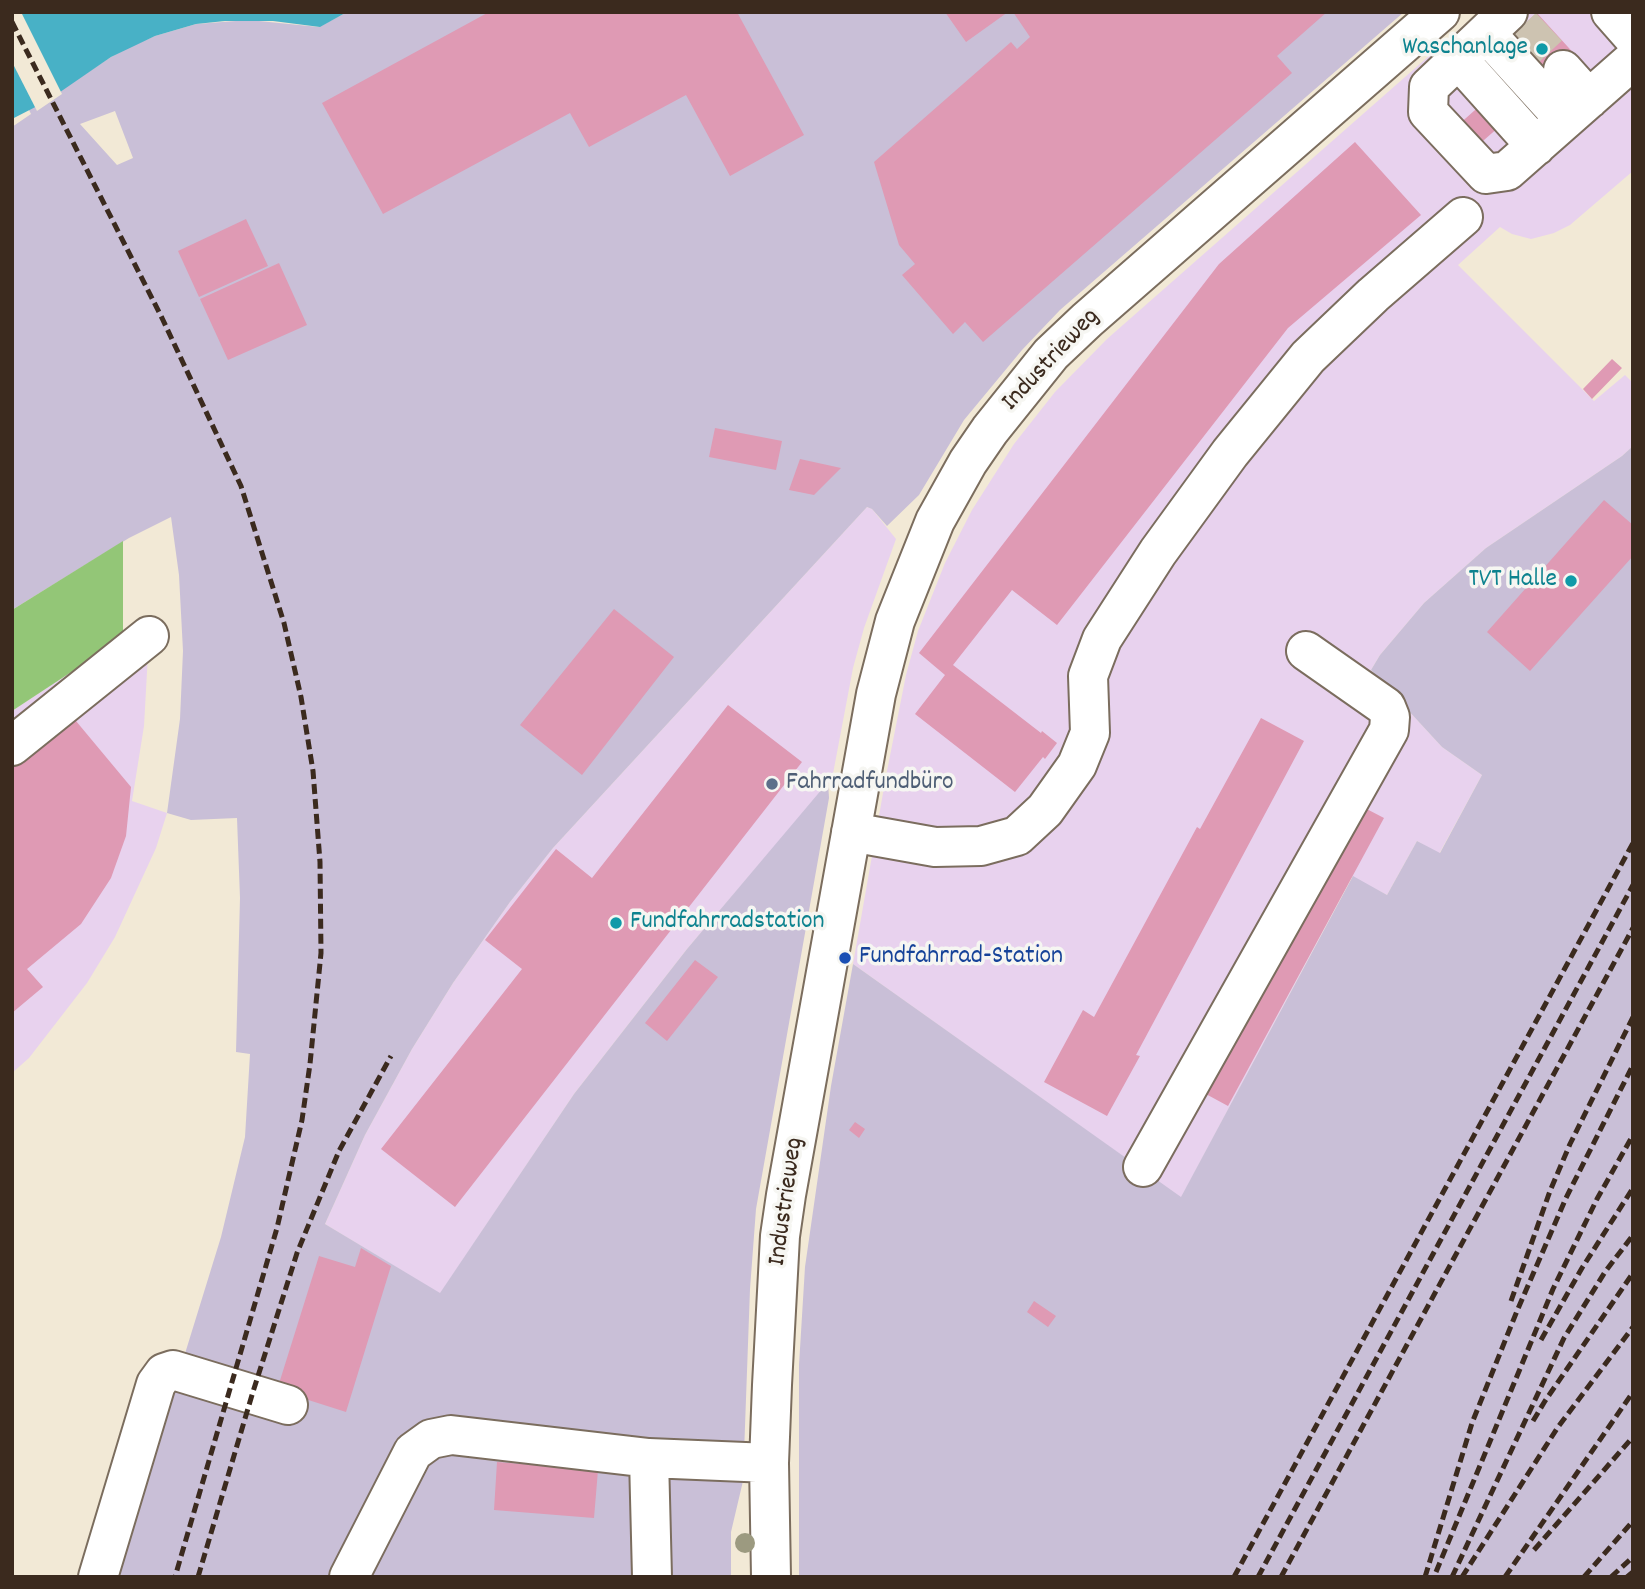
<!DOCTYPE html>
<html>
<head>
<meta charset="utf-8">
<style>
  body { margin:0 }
  #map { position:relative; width:1645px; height:1589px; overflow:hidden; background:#f2e9d6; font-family:Dekko,sans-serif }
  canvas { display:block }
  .frame { position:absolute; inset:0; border:14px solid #3b2a1e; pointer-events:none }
</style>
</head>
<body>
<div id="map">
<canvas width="1645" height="1589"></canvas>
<div class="frame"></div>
</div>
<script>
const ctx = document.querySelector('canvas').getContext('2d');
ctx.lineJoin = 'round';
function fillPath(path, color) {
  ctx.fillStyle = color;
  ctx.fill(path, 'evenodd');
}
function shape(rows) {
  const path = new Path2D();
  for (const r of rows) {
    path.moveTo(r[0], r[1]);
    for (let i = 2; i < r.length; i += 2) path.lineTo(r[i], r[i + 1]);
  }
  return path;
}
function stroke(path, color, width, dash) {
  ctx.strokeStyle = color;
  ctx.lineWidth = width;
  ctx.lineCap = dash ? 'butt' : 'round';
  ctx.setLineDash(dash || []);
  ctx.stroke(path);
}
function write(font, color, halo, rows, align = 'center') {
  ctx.font = font + ' Dekko,sans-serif';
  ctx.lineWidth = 7;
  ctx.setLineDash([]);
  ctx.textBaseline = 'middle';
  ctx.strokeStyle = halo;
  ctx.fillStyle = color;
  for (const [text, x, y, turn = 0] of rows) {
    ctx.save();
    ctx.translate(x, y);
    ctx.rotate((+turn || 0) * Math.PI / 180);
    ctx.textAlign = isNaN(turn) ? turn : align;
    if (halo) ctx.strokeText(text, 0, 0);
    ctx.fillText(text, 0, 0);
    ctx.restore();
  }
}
fillPath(shape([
  [1479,12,1633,12,1633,171,1570,225,1554,233,1531,239,1512,234,1500,227,1458,265,1594,401,1625,375,1633,383,1633,446,1622,456,1486,548,1424,603,1380,655,1371,670,1442,747,1482,775,1439,854,1417,841,1387,895,1352,877,1181,1198,853,964,886,776,906,675,918,631,945,563,972,510,1014,444,1055,392,1107,339],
  [867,507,872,509,896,539,864,628,853,668,832,779,687,949,574,1094,440,1294,325,1224,365,1135,412,1049,453,983,510,902,553,848],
  [149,636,144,726,132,801,167,813,156,848,115,937,87,983,29,1058,12,1073,12,711,123,638]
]), '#e8d2ee');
fillPath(shape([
  [12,12,64,88,111,57,134,45,155,36,196,24,249,20,319,27,347,12,1404,12,1060,310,1022,350,964,420,919,495,887,526,872,509,867,507,553,848,510,902,453,983,412,1049,365,1135,325,1224,440,1293,574,1094,687,949,828,782,829,798,756,1209,750,1289,743,1481,731,1532,731,1577,116,1577,221,1237,245,1137,250,1054,236,1052,240,898,237,818,191,820,167,813,180,719,183,651,179,575,171,517,129,538,12,610,12,127,31,114,12,76],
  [115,111,133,158,117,165,80,124],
  [1633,446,1633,1577,799,1577,799,1365,805,1267,831,1086,853,964,1181,1197,1353,876,1387,895,1417,841,1440,853,1482,775,1442,747,1371,670,1380,655,1424,603,1486,548,1622,456]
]), '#c9bfd7');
fillPath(shape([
  [123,541,123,638,12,711,12,610]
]), '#93c677');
fillPath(shape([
  [12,12,347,12,320,27,273,21,225,21,196,24,155,36,111,57,47,101,12,119]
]), '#48b1c6');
fillPath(shape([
  [12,12,21,12,62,94,37,111,12,62]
]), '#f2e9d6');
fillPath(shape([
  [489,12,737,12,804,135,730,176,686,95,589,147,570,113,383,214,322,103],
  [945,12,1008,12,966,42],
  [1013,12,1327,12,1277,56,1292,73,983,342,965,322,953,334,902,275,915,264,899,245,874,162,1011,42,1017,49,1030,37],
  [1537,13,1578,58,1476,147,1457,126,1527,64,1506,41],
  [1355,142,1421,215,1288,328,1057,625,1012,590,953,665,1041,733,1042,731,1057,743,1045,759,1043,757,1015,792,915,714,945,675,919,653,1219,264],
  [246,219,268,266,199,297,178,251],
  [279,263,307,325,228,360,200,299],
  [1612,359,1622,368,1592,399,1583,389],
  [715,428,782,441,776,470,709,457],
  [800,459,841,468,814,495,789,490],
  [1604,500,1633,525,1633,556,1530,671,1487,632],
  [614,609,674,657,582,775,520,725],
  [728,705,802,762,455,1207,381,1149,522,969,485,940,556,849,592,878],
  [71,715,131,787,126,836,111,878,81,924,27,969,43,987,12,1013,12,763],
  [1261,718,1304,741,1136,1055,1140,1056,1107,1116,1044,1082,1083,1010,1094,1017,1197,827,1200,829],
  [1359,805,1384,818,1228,1106,1204,1093],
  [695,960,718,977,667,1041,645,1023],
  [855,1122,865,1129,859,1138,849,1130],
  [361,1248,391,1266,346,1412,277,1390,319,1256,355,1267],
  [1034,1301,1056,1316,1048,1327,1027,1312],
  [497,1462,598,1470,594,1518,494,1510]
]), '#df9ab4');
stroke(shape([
  [1522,26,1563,70]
]), '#cdc3b1', 38, [38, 19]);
const minor = shape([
  [1508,12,1429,87,1428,112,1486,174,1507,171,1633,60],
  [1611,12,1633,37],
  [1486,33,1565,120],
  [1458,59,1536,146],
  [1563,70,1589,99],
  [12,746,149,636],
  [851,832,935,847,981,846,1017,836,1045,810,1077,765,1090,733,1088,676,1102,639,1158,552,1230,453,1308,357,1373,295,1463,217],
  [1143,1167,1389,730,1390,717,1386,707,1306,651],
  [649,1458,769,1463],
  [98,1577,156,1384,164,1373,173,1370,288,1405],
  [349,1577,413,1452,431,1439,451,1435,649,1458,652,1577],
  [771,1577,769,1463,772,1385,780,1236,786,1195,876,694,895,621,935,521,968,462,990,430,1051,354,1087,320,1440,12]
]);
stroke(minor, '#7b6d5e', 42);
stroke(minor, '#fff', 38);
stroke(shape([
  [12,22,162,318,241,486,284,623,301,697,313,771,320,862,321,953,310,1064,302,1120,277,1228,175,1577],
  [1511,1301,1550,1191,1570,1144,1633,1017],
  [1541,1340,1582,1268,1633,1188],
  [1533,1421,1545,1401,1633,1273],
  [1534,1550,1633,1437],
  [1436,1572,1553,1289,1597,1199,1633,1135],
  [198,1577,252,1395,297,1253,339,1151,391,1056],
  [1234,1577,1633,843],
  [1258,1577,1633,885],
  [1281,1577,1633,928],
  [1425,1577,1472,1423,1517,1311,1566,1198,1633,1065],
  [1452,1577,1564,1338,1605,1272,1633,1235],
  [1462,1577,1558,1427,1633,1327],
  [1505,1577,1633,1392],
  [1584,1577,1633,1521],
  [1611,1577,1633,1557],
  [1627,1577,1633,1572]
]), '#3b2a1e', 5, [10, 5]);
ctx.fillStyle = '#9c9a80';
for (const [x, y] of [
  [745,1543]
]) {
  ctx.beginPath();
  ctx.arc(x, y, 10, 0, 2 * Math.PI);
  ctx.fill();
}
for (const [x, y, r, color] of [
  [1542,49,7,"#0f9aa8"],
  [1571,581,7,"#0f9aa8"],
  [772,784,7,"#5c6f8a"],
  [616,923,7,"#0f9aa8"],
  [845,958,7,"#1a4fb4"]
]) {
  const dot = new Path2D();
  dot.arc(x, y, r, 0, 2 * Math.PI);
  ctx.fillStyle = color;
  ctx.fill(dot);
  stroke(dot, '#f6f6f2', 2.5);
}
write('26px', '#0d838f', '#f6f6f2', [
  ["Waschanlage",1528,49],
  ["TVT Halle",1557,581],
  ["Fundfahrradstation",630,923,"left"]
], 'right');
write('26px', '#3b2a1e', '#f6f6f2', [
  ["Industrieweg",1052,361,-47],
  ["Industrieweg",788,1202,-82]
]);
write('26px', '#4e5e75', '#f6f6f2', [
  ["Fahrradfundbüro",786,784]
], 'left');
write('26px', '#164399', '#f6f6f2', [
  ["Fundfahrrad-Station",859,958]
], 'left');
</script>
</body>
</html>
